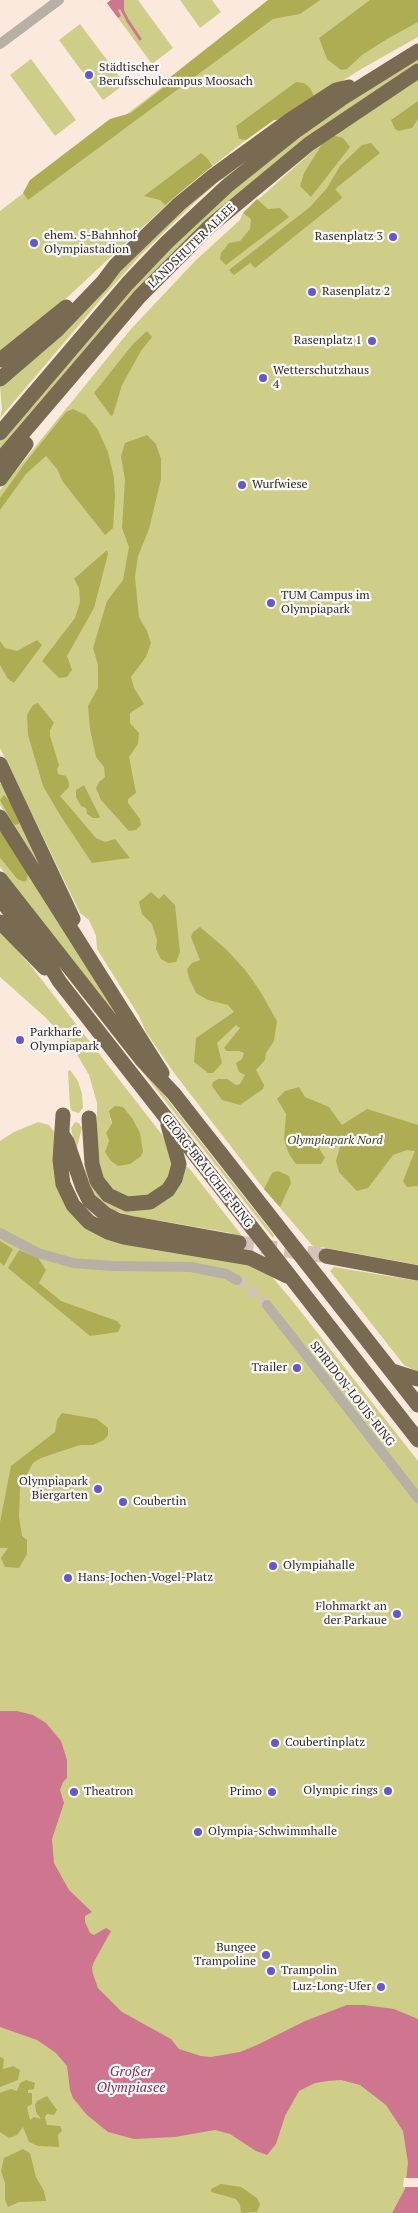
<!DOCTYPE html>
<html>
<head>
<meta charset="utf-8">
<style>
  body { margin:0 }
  canvas { display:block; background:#fbe9de }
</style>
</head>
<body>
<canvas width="418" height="2213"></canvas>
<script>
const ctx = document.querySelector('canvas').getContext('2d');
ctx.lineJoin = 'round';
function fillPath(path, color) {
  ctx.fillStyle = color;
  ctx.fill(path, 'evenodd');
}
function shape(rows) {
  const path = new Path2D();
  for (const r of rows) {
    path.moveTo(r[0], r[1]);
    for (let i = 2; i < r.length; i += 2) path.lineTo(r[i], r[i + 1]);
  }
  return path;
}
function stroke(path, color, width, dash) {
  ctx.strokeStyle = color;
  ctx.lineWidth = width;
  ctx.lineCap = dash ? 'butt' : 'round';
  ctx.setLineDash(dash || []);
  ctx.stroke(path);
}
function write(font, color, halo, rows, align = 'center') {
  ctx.font = font + ' "PT Serif",serif';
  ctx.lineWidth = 4.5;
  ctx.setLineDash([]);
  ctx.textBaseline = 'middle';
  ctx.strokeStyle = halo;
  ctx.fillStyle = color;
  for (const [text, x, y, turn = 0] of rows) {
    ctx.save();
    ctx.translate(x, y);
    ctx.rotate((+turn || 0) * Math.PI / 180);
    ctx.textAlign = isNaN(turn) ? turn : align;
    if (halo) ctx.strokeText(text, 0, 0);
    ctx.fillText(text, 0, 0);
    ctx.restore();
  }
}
fillPath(shape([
  [111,0,138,0,173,48,152,64,107,3],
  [180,0,212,0,221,12,200,28],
  [276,0,418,0,418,37,363,68,282,119,274,120,246,140,187,186,58,306,0,351,0,211],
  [80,24,125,84,103,100,59,40],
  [418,57,418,65,146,282,116,313,0,450,0,442,43,390,168,248,260,166,338,109],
  [31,59,76,120,55,136,10,75],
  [418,79,418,1265,321,1247,317,1251,264,1189,174,1073,146,1032,139,1016,97,949,96,936,89,920,80,913,0,748,0,490,131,329,196,260,240,220,243,213,324,141],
  [262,147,262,150,228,178,220,180,194,203,140,256,103,297,0,418,2,409,0,386,58,334,176,214,218,179],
  [4,781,54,890,0,805,0,784],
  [0,858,17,879,24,882,28,870,134,1038,0,867],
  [0,886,274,1235,273,1238,0,891],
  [0,931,31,966,170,1145,174,1161,172,1173,160,1191,131,1201,104,1185,97,1153,97,1103,89,1075,72,1046,45,1017,0,977],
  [109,1117,140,1157,109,1141,106,1133,112,1123],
  [70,1070,78,1081,82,1094,83,1108,79,1113,72,1111,70,1107,68,1071],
  [38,1122,49,1125,55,1133,76,1218,250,1265,272,1277,291,1299,418,1461,418,2213,0,2213,0,1141,14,1132],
  [75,1122,79,1123,82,1128,76,1151,75,1150,71,1128],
  [183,1165,189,1168,257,1255,247,1253,231,1233,132,1216,113,1210,103,1204,92,1191,86,1178,85,1168,87,1167,89,1176,139,1209],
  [334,1267,418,1281,418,1372,404,1365,330,1271]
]), '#cfce88');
fillPath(shape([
  [268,0,320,0,300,14,273,19,28,200,23,193,30,180,110,119,131,113,163,88,164,82],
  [370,0,418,0,418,22,387,39,362,55,347,69,341,70,327,59,319,38],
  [296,82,304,83,310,88,315,98,282,119,274,120,246,140,239,139,236,126],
  [418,101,418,119,412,128,399,131,395,129,391,120],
  [332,135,343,138,350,147,311,197,300,186,304,173,324,141],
  [371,143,380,153,335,189,342,197,341,199,255,268,250,263,234,275,229,270,310,207,327,188,340,166,362,145],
  [201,153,208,159,212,166,165,205,160,200,144,196],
  [257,199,268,209,280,208,289,217,226,265,220,259,221,253,229,243,240,241,250,229,251,219,243,213],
  [147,331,152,337,141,351,122,385,113,415,111,416,94,393,133,344],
  [73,409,86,415,98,430,108,452,114,478,115,496,113,528,105,535,63,482,57,469,46,456,26,474,0,510,0,498,25,463,66,412],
  [147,435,156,444,161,459,161,479,149,529,138,556,135,577,139,617,147,631,151,643,146,657,131,677,134,688,144,704,130,713,130,723,139,733,138,744,129,757,136,793,128,799,128,803,140,819,141,825,136,830,129,831,101,800,96,788,99,782,105,777,104,767,96,757,90,729,88,706,98,688,98,665,93,648,107,601,123,580,129,547,122,528,125,480,121,456,125,443],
  [107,550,108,554,94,608,67,656,72,670,67,677,59,678,42,661,75,618,80,602,79,588,74,579],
  [37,640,42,645,14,683,8,679,0,665,0,641,5,648,17,651],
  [38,703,54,723,50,730,50,736,59,765,57,769,58,774,66,776,69,782,69,787,60,796,96,838,105,842,115,839,130,858,92,863,60,815,43,786,28,735,27,715,33,705],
  [84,785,100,817,98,818,93,818,87,814,86,808,81,806,76,797,76,790],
  [4,795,13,805,20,818,19,824,15,825,12,822,0,800],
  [0,827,28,870,27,880,24,882,17,879,0,858],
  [151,892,159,899,164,894,175,905,180,952,176,962,168,963,161,959,156,949,157,940,152,924,142,914,139,902],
  [200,927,226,949,246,971,260,991,277,1021,274,1041,266,1053,265,1060,256,1070,264,1085,263,1089,240,1105,222,1100,212,1086,213,1082,218,1079,227,1079,236,1085,240,1084,245,1075,239,1072,236,1063,242,1059,244,1053,239,1051,227,1051,224,1048,240,1028,236,1025,217,1043,222,1063,213,1073,208,1073,194,1062,196,1038,234,1012,228,1005,208,1000,196,993,189,978,187,969,192,963,200,960,191,937,193,932],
  [299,1087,305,1097,329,1107,342,1125,367,1109,418,1125,418,1186,407,1187,403,1181,415,1151,407,1150,393,1155,368,1188,357,1191,339,1172,336,1161,341,1143,329,1141,319,1143,320,1150,325,1158,321,1164,296,1164,289,1154,284,1140,286,1114,277,1099,285,1091],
  [115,1106,123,1107,132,1118,140,1133,143,1152,140,1157,130,1164,118,1166,111,1161,105,1152,109,1141,106,1133,112,1123,109,1111],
  [278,1171,289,1176,291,1183,280,1207,264,1189,272,1173],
  [0,1241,13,1249,4,1266,0,1262],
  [19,1250,38,1258,46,1270,39,1283,61,1301,117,1321,121,1326,118,1332,90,1336,72,1321,8,1268],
  [62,1413,97,1419,108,1428,108,1435,104,1440,93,1445,80,1445,41,1458,33,1463,20,1488,19,1517,22,1536,27,1540,27,1554,19,1568,5,1567,1,1558,8,1548,0,1548,0,1522,11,1466,55,1432,57,1420],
  [0,2057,4,2059,3,2069,13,2066,20,2070,18,2080,0,2087],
  [26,2080,35,2083,34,2089,28,2090,28,2093,32,2093,32,2104,27,2107,30,2120,34,2117,41,2119,36,2112,35,2105,37,2101,47,2096,57,2110,54,2115,47,2114,45,2117,47,2125,60,2126,62,2131,58,2135,59,2147,38,2146,29,2142,23,2127,17,2135,9,2138,0,2132,0,2093,11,2089,17,2091,20,2083],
  [23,2149,30,2153,36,2177,44,2191,46,2201,19,2202,8,2207,5,2200,5,2183,1,2171,4,2158],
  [221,2184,241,2187,257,2198,260,2204,257,2212,241,2213,240,2205,236,2199,211,2192,211,2189]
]), '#afad53');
fillPath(shape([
  [111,0,124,0,124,10,129,20,127,22,120,9,118,10,121,16,118,18,107,3],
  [0,1711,17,1711,33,1715,46,1723,61,1741,67,1760,67,1778,63,1782,60,1790,64,1803,52,1839,54,1863,69,1890,92,1912,85,1916,85,1922,90,1933,94,1935,106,1928,111,1931,95,1960,92,1967,93,1974,98,1988,122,2012,171,2039,179,2049,201,2056,211,2057,240,2052,257,2045,305,2021,347,2005,364,2005,394,2009,418,2019,418,2213,392,2213,405,2189,408,2163,403,2131,386,2105,360,2085,341,2080,328,2081,315,2083,299,2091,285,2116,276,2144,267,2155,256,2151,230,2134,215,2130,175,2137,134,2139,108,2132,87,2115,73,2098,70,2090,67,2066,56,2053,37,2040,0,2027]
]), '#ce7690');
fillPath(shape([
  [404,2178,418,2178,418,2187,403,2187]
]), '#fbe9de');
stroke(shape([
  [128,21,140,39]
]), '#ce7690', 3);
stroke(shape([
  [237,1280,246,1285,267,1305]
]), '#d3c2b8', 10, [10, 5]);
stroke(shape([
  [239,1243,326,1256]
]), '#d3c2b8', 15, [15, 8]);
stroke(shape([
  [0,44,59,0],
  [0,1233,38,1253,73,1263,113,1266,191,1267,226,1274,237,1280],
  [267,1305,418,1498]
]), '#b7b0a4', 10);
stroke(shape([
  [0,360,66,307],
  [0,379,57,330,103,282,115,266,179,204,213,176,290,120,336,90,349,87],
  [0,433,127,284,166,243,227,186,297,130,341,99,418,51],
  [0,460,140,296,210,226,309,144,418,71],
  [0,479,26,444],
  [0,764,73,919],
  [0,817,162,1073],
  [0,879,142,1060,174,1094,418,1405],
  [0,899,40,949,59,981,418,1440],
  [0,922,45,968],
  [63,1115,60,1160,63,1184,73,1205,89,1222,108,1232,124,1237,250,1258,287,1276],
  [89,1118,92,1164,97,1181,108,1195,127,1204,150,1202,168,1190,175,1179,179,1164,168,1125],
  [62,1134,67,1142,83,1188,89,1200,105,1214,117,1220,134,1224,239,1243],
  [326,1256,418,1273],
  [392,1371,418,1379]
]), '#796a52', 15);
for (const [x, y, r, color] of [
  [89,75,5,"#6258d1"],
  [393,237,5,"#6258d1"],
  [34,243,5,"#6258d1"],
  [312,292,5,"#6258d1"],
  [372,341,5,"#6258d1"],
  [263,378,5,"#6258d1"],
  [242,485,5,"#6258d1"],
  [271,603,5,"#6258d1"],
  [20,1040,5,"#6258d1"],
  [297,1368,5,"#6258d1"],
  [98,1489,5,"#6258d1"],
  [123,1502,5,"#6258d1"],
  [273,1566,5,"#6258d1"],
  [68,1578,5,"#6258d1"],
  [397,1614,5,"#6258d1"],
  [275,1743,5,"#6258d1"],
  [388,1791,5,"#6258d1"],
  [74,1792,5,"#6258d1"],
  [272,1792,5,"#6258d1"],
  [198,1832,5,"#6258d1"],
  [266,1955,5,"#6258d1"],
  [271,1971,5,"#6258d1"],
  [381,1987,5,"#6258d1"]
]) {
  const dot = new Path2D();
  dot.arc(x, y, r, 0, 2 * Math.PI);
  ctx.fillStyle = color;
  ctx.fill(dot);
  stroke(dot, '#fafafa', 2);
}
write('12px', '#332821', '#fafafa', [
  ["Städtischer",99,68],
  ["Berufsschulcampus Moosach",99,82],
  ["ehem. S-Bahnhof",44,236],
  ["Olympiastadion",44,250],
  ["Rasenplatz 3",383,237,"right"],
  ["Rasenplatz 2",322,292],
  ["Rasenplatz 1",362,341,"right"],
  ["Wetterschutzhaus",273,371],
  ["4",273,385],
  ["Wurfwiese",252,485],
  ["TUM Campus im",281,596],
  ["Olympiapark",281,610],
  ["Parkharfe",30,1033],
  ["Olympiapark",30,1047],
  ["Trailer",287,1368,"right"],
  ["Olympiapark",88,1482,"right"],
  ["Biergarten",88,1496,"right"],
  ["Coubertin",133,1502],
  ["Olympiahalle",283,1566],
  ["Hans-Jochen-Vogel-Platz",78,1578],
  ["Flohmarkt an",387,1607,"right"],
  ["der Parkaue",387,1621,"right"],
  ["Coubertinplatz",285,1743],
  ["Olympic rings",378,1791,"right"],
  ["Theatron",84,1792],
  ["Primo",262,1792,"right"],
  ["Olympia-Schwimmhalle",208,1832],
  ["Bungee",256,1948,"right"],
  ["Trampoline",256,1962,"right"],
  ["Trampolin",281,1971],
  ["Luz-Long-Ufer",371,1987,"right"]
], 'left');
write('12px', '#332821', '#fafafa', [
  ["LANDSHUTER ALLEE",192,246,-44],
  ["GEORG-BRAUCHLE-RING",207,1171,52],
  ["SPIRIDON-LOUIS-RING",352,1394,52]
]);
write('italic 12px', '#42411b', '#fafafa', [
  ["Olympiapark Nord",335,1141]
]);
write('italic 14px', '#912950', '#fafafa', [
  ["Großer",131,2072],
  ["Olympiasee",131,2088]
]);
</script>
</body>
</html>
